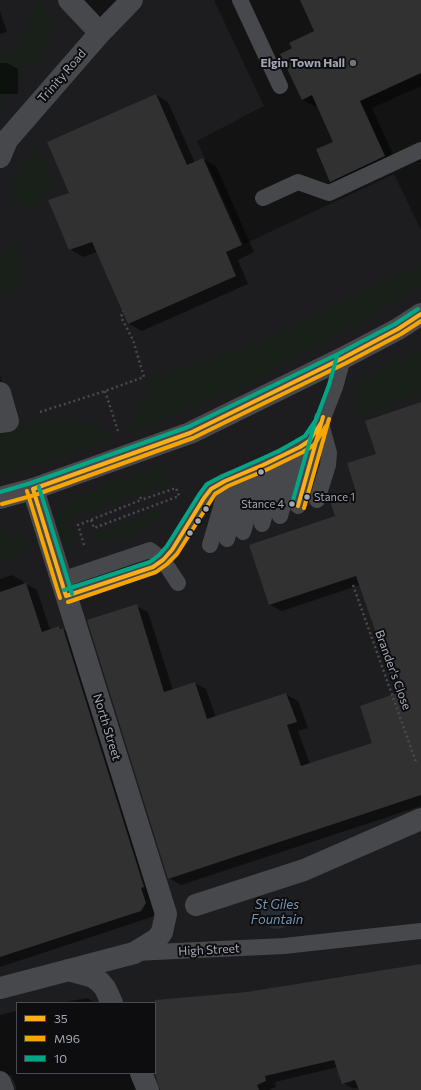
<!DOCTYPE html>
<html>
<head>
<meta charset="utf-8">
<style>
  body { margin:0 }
  #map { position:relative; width:421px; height:1090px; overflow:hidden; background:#131313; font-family:Commissioner,sans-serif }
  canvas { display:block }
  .legend { position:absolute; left:16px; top:1002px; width:140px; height:72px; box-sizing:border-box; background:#0d0d0f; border:1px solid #494b51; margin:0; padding:5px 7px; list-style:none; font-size:12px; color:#a3a8b5 }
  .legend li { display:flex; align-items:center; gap:8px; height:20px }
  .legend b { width:20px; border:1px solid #494b51 }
</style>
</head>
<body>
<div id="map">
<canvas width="421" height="1090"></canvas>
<ul class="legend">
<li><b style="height:5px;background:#faae19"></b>35</li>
<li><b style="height:5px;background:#f7a600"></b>M96</li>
<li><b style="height:5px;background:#00a786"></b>10</li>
</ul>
</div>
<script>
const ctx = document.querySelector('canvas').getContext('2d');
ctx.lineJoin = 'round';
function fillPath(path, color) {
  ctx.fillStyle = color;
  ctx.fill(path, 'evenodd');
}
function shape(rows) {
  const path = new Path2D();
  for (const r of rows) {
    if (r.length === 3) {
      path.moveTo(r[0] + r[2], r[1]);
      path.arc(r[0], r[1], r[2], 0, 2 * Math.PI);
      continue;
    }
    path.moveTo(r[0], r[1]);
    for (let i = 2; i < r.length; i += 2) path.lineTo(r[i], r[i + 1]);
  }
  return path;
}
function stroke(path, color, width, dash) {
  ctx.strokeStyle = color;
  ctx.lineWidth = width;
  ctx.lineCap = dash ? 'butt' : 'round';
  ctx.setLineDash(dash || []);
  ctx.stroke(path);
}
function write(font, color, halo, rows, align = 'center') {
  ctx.font = font + ' Commissioner,sans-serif';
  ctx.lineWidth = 4;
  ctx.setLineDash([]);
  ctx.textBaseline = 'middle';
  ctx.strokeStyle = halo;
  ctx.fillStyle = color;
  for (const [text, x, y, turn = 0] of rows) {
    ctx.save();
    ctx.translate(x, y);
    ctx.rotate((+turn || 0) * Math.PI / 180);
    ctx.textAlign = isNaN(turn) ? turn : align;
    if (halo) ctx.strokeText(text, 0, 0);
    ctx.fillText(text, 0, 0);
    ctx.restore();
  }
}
fillPath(shape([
  [0,0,64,0,95,33,0,147],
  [137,0,214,0,264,106,197,141,244,244,394,174,421,230,421,1090,0,1090,0,407,9,404,0,375,0,165],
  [17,1003,155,1003,155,1073,17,1073]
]), '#1d1d1f');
fillPath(shape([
  [37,0,39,0,48,10,50,16,52,25,49,42,43,52,23,74,0,107,0,52,21,44],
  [38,146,55,186,31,210,15,201,11,191,23,168],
  [20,244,25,261,16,264,23,288,0,293,0,255,8,248],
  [421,265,421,287,248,385,127,433,151,378,248,347],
  [421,352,421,393,362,413,355,392,362,379,368,373],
  [50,419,87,422,115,438,0,475,0,431],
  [157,466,167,471,177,481,68,519,75,540,67,557,55,514,60,506,72,498],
  [178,504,154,521,119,539,97,542,90,534],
  [0,528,6,529,16,534,27,542,31,550,0,559]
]), '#19201a');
fillPath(shape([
  [277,913,16]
]), '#262d35');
fillPath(shape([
  [301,0,421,0,421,86,372,108,397,163,344,188,331,181,334,142,317,105,315,107,302,99,293,49,316,32],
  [0,11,7,32,0,34],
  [0,63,7,63,18,69,18,94,0,94],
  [156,95,168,102,195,163,203,159,216,166,254,252,238,260,248,284,142,331,129,324,97,252,83,257,70,249,70,193],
  [421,403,421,806,181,885,169,878,136,606,148,612,173,690,194,683,206,689,216,718,286,694,298,701,308,728,298,731,310,764,374,744,398,693,360,585,282,611,270,605,250,545,336,517,357,493,377,455],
  [12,575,23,581,24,585,26,584,37,590,50,630,59,627,74,636,157,910,152,917,0,967,0,579],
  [421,965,421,1090,360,1090,359,1087,354,1089,343,1083,338,1067,275,1082,276,1087,269,1090,161,1090,155,1072,155,1003,143,1003,247,993],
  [87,998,96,1003,60,1003],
  [17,1011,17,1073,141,1073,142,1090,16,1090,16,1086,11,1075,7,1076,0,1082,0,1015]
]), '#0007');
fillPath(shape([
  [300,0,421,0,421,73,360,101,385,156,330,182,316,149,333,142,312,95,302,100,280,54,292,48,289,43,314,31],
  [156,94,187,165,203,158,242,245,226,252,236,276,128,324,92,242,69,250,48,200,69,193,47,142],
  [421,402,421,795,168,879,87,620,137,604,164,692,195,682,207,719,286,693,297,722,287,725,301,766,372,743,360,706,397,693,356,576,269,605,249,545,335,516,330,501,356,492,347,463,376,454,365,421],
  [26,583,42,632,59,626,60,629,63,628,144,887,141,888,146,903,141,911,0,957,0,592],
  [421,964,421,1090,359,1090,355,1080,342,1084,334,1060,265,1076,266,1081,257,1085,259,1090,160,1090,155,1074,155,1000,247,992]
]), '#313132');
stroke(shape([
  [105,391,118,431],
  [40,412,105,391,144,377,133,340,121,317,123,311],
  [91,520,94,528,179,496,176,488,141,500],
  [84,545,78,525,141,500,140,494],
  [353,585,416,762]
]), '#494a4e', 2.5, [2, 3]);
stroke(shape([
  [240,0,280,86],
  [263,198,298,182,329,193,421,150],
  [317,500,328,465,329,453,321,424],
  [298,506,321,423,335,387,343,358],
  [280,516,300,447],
  [262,524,282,456],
  [243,532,263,465],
  [227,539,245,473],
  [210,545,229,480],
  [61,580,150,550,163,560,178,583],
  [66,596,153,567,163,560,172,550,204,498,211,489,225,481,263,465,300,447,309,441,321,423],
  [134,953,284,946,421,931]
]), '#47484c', 16);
stroke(shape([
  [100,33,132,0],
  [0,157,7,140,100,33,69,0],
  [0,393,8,421,0,422],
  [196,905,304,870,421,819],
  [68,970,93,977,100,982,105,988,112,1003],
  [0,988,134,953,157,939,162,932,166,914,33,489],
  [141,1073,148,1090],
  [0,1082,3,1090]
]), '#47484c', 22);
stroke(shape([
  [0,498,33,489,190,433,343,358,398,329,421,314]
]), '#4a4a4e', 22);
stroke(shape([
  [33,489,190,433,343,358,398,329,421,314],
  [33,489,66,596],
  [298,506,323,417],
  [66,596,153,567,163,560,172,550,204,498,211,489,225,481,263,465,300,447,309,441,321,423]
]), '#faae19', 4);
stroke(shape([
  [27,491,60,598],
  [2,504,35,495,193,438,346,363,401,334,421,321],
  [304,508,329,419],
  [68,602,156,572,167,564,177,554,215,494,228,486,266,470,303,452,314,445,326,426]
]), '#f7a600', 4);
stroke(shape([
  [39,487,72,594],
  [0,492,31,483,188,427,340,353,395,324,418,309],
  [292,504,317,415],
  [64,590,150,562,159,555,167,546,199,495,207,484,223,476,279,451,305,436,316,420,329,385,337,356]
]), '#00a786', 4);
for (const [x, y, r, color] of [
  [353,63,4,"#71747c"],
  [261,472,3.5,"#a3a8b5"],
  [307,497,3.5,"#a3a8b5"],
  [292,504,3.5,"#a3a8b5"],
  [206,509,3.5,"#a3a8b5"],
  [198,521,3.5,"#a3a8b5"],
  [190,533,3.5,"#a3a8b5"]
]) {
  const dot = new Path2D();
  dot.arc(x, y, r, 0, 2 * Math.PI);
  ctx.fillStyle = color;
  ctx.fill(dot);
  stroke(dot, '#0d0d0f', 1.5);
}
write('11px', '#a3a8b5', '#0d0d0f', [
  ["Stance 1",314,497],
  ["Stance 4",284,504,"right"]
], 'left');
write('bold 12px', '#a3a8b5', '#0d0d0f', [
  ["Elgin Town Hall",345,63]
], 'right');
write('12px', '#a3a8b5', '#0d0d0f', [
  ["Trinity Road",62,76,-49],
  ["Brander's Close",393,670,70],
  ["North Street",107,727,73],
  ["High Street",209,950,-3]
]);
write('italic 13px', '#7894b2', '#0d0d0f', [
  ["St Giles",277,905],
  ["Fountain",277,920]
]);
</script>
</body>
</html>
